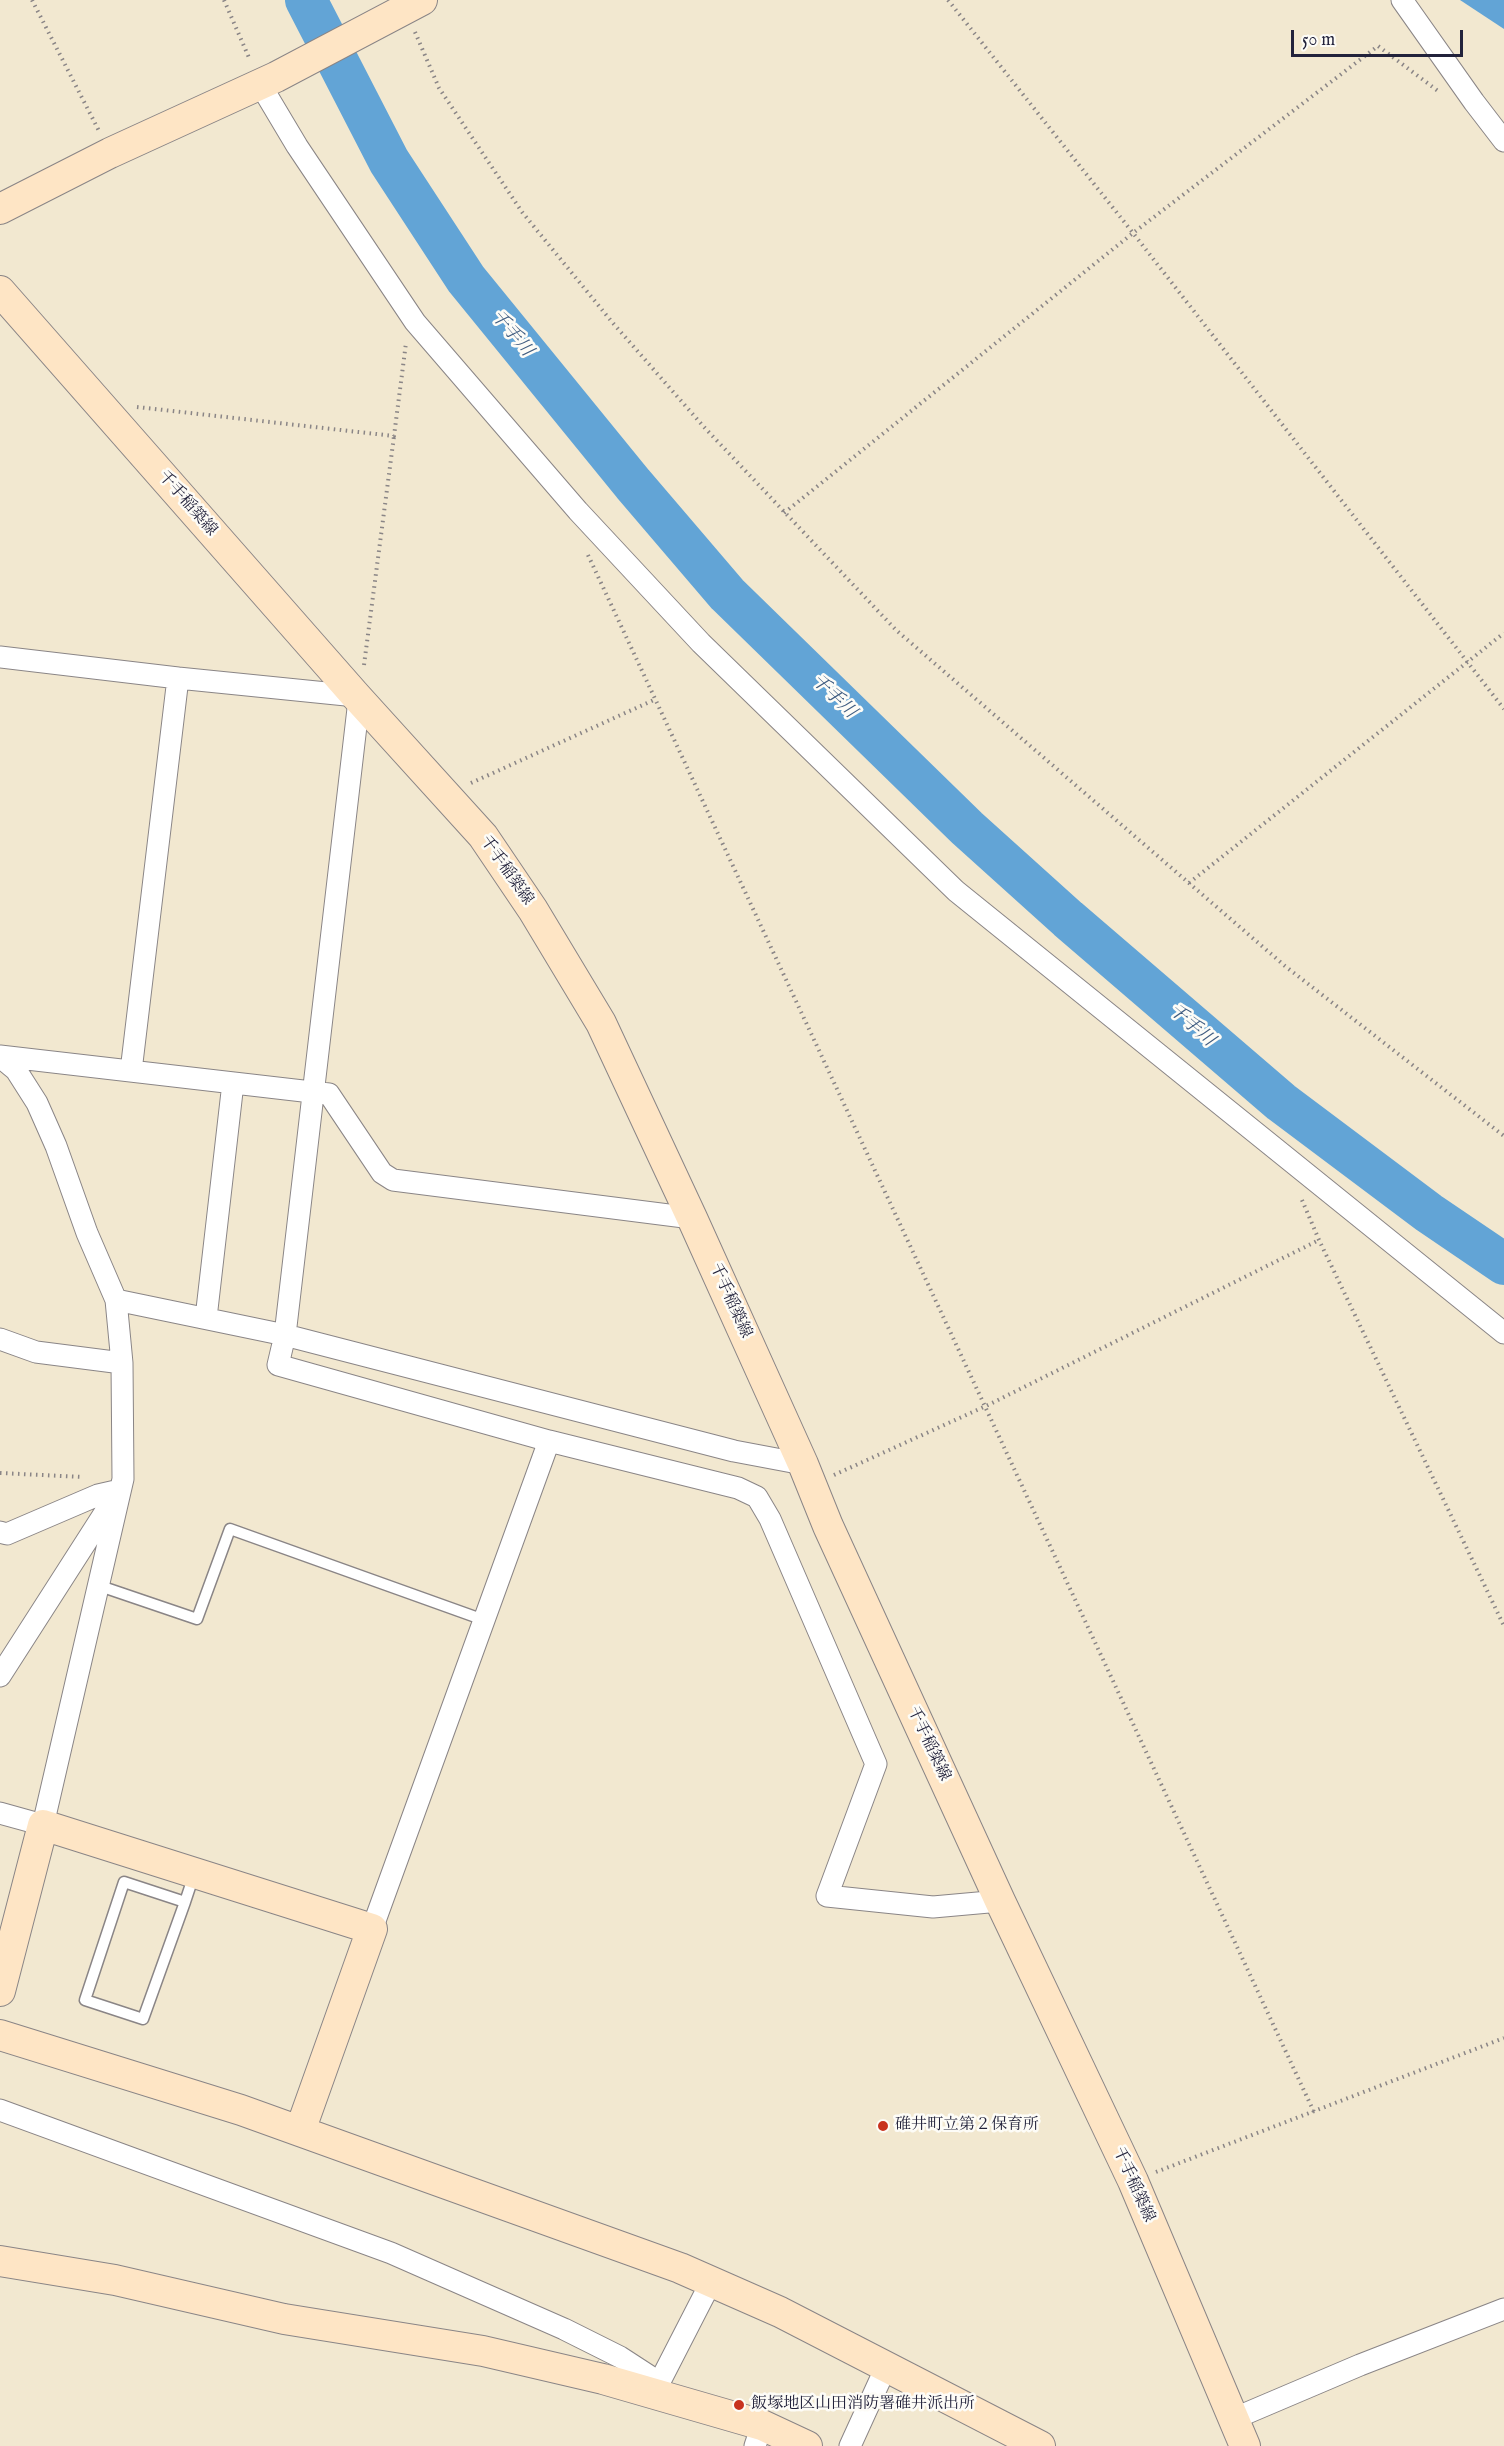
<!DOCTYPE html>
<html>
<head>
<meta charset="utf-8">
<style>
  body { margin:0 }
  #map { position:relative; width:1504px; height:2446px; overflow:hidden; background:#f2e8d0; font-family:"IM FELL English",serif }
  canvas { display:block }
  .scale { position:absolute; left:1291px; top:30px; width:172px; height:27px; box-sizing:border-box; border:3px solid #22223b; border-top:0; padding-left:8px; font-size:18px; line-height:21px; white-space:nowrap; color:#22223b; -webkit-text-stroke:4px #fdfcf7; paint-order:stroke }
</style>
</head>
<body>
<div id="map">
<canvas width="1504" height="2446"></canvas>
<div class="scale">50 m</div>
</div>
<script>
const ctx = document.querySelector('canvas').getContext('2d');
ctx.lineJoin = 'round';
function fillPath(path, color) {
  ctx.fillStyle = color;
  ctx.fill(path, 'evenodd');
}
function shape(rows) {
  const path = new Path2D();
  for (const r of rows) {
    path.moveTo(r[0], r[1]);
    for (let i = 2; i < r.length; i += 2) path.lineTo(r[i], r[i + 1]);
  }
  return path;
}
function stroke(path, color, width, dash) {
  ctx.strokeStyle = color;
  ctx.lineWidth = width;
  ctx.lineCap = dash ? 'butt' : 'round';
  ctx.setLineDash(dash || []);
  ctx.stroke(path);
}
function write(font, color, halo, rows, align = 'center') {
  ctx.font = font + ' "IM FELL English","Noto Serif JP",serif';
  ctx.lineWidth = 5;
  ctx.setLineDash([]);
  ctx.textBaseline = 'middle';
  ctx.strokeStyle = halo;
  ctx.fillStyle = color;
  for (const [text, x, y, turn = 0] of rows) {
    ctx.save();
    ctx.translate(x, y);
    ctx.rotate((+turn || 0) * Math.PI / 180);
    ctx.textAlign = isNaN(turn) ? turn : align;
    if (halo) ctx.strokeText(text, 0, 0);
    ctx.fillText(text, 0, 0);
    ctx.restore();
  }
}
fillPath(shape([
  [1460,0,1504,0,1504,29]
]), '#62a4d6');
stroke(shape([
  [306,0,389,161,466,279,633,484,727,594,967,828,1068,919,1281,1102,1429,1213,1504,1264]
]), '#62a4d6', 42);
const lane = shape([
  [97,1585,197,1619,230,1529,484,1620],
  [185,1902,124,1882,85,2000,143,2019,185,1902,194,1875]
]);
const street = shape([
  [1402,0,1474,102,1504,141],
  [260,84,297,146,415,322,578,511,701,643,956,891,1504,1333],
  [0,657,178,678],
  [359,700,285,1335,278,1365,549,1441,738,1488,757,1497,770,1519,876,1764,827,1896,933,1907,1000,1901],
  [0,1056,329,1094,382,1173,393,1180,692,1218],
  [0,1057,16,1070,37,1103,56,1146,87,1233,116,1300,122,1363,123,1479,43,1825,0,1813],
  [131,1071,178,678,356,696],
  [116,1300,285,1335,734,1451,803,1464],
  [206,1318,233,1083],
  [0,1339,36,1352,122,1363],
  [0,1532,7,1534,98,1495,120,1490],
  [0,1676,111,1503],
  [372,1929,549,1441],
  [0,2110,391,2253,564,2329,620,2357,660,2383],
  [654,2393,711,2282],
  [1233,2419,1360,2365,1504,2309],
  [755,2446,762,2425],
  [850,2446,886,2367]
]);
const secondary = shape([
  [0,209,110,153,276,77,422,0],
  [0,291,356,696,483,836,533,910,601,1023,692,1218,803,1464,828,1526,1000,1901,1133,2181,1245,2446],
  [0,1991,43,1825,372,1929,300,2131],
  [0,2035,241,2110,680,2268,780,2312,1040,2446],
  [0,2261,115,2280,284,2319,483,2351,603,2379,762,2425,807,2446]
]);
stroke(lane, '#8a8586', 13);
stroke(street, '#8a8586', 23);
stroke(secondary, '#8a8586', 32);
stroke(shape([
  [32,0,99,131],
  [224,0,250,60],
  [948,0,1133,233,1504,709],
  [415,32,439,88,522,212,612,322,704,427,896,630,1285,966,1504,1136],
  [137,407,394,436,406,343],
  [784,513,1133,233,1378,46,1438,91],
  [588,555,1314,2112],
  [364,665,394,436],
  [471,783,656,699],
  [1189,883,1504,633],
  [1302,1200,1319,1240,1504,1626],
  [0,1473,83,1477],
  [834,1475,986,1406,1319,1240],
  [1156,2172,1504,2038]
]), '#8a8586', 4, [1.5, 4.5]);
stroke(lane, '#fff', 10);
stroke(street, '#fff', 21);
stroke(secondary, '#fee5c5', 30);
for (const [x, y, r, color] of [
  [883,2126,6,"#c8321e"],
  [739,2405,6,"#c8321e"]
]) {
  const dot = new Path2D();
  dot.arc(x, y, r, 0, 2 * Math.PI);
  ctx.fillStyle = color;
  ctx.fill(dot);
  stroke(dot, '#fdfcf7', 2);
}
write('16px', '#22223b', '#fdfcf7', [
  ["千手稲築線",187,504,49],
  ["千手稲築線",506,871,55],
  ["千手稲築線",730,1301,66],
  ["千手稲築線",928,1744,65],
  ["千手稲築線",1133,2185,66]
]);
write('16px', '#22223b', '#fdfcf7', [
  ["碓井町立第２保育所",895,2126],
  ["飯塚地区山田消防署碓井派出所",751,2405]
], 'left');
write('italic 18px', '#3f5c81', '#fdfcf7', [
  ["千手川",511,334,50],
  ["千手川",833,697,44],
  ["千手川",1191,1026,41]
]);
</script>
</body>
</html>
